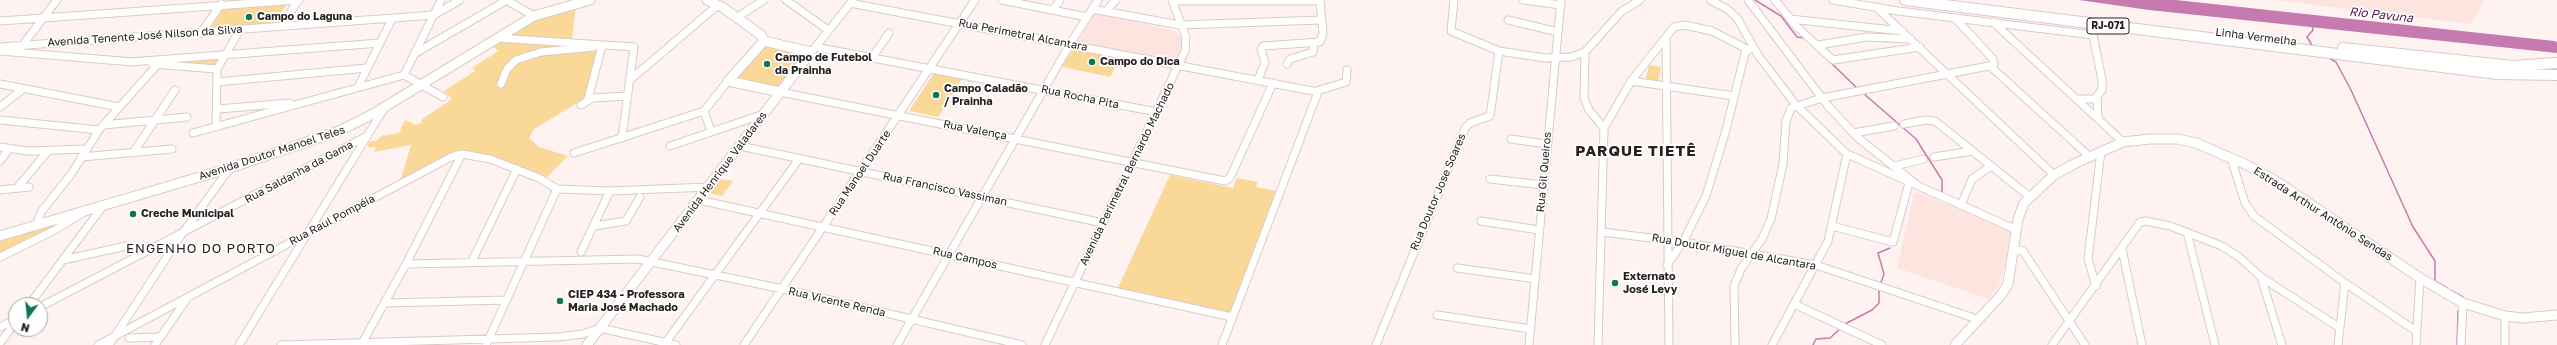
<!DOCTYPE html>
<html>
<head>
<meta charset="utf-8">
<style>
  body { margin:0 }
  #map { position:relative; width:2557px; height:345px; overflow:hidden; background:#fef3f1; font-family:"Golos Text",sans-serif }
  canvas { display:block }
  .north { position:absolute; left:8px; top:297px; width:40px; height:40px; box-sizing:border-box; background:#fff; border:1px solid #a8a6a5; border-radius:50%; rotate:195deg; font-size:11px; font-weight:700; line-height:16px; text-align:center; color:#26201f }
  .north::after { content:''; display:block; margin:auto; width:14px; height:18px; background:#0c7751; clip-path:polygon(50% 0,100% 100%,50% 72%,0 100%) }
</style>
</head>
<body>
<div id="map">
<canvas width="2557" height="345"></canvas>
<div class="north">N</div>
</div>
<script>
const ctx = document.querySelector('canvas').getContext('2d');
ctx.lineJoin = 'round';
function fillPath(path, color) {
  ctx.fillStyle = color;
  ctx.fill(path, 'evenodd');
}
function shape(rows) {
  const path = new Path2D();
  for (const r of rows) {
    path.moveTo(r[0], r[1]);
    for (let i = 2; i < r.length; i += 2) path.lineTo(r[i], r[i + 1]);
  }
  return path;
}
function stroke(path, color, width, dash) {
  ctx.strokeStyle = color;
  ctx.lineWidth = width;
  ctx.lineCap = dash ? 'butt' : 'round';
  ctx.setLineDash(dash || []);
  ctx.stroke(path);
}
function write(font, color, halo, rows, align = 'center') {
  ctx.font = font + ' "Golos Text",sans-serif';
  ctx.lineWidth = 3.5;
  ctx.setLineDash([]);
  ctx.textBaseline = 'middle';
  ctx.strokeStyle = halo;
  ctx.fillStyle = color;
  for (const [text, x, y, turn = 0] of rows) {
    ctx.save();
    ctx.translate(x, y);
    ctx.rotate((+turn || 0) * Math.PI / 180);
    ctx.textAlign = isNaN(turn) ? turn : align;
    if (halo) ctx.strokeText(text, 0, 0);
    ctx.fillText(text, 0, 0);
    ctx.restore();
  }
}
fillPath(shape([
  [2274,0,2485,0,2470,24],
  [1095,13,1173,30,1183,39,1184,45,1179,61,1174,62,1080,43,1078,41],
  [1921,193,2011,232,2001,282,1988,299,1897,268,1914,194]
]), '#fee4df');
fillPath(shape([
  [286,5,274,25,210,29,223,9],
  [576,7,572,39,512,36,511,33,537,18],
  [499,41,598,45,584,99,534,129,529,138,539,147,568,156,546,178,487,156,455,153,400,182,411,145,374,152,376,147,367,147,369,142,378,140,381,136,399,133,405,120,416,125,422,122,421,120,452,99,444,91,475,71,472,68,498,51,492,45],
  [763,45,809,53,781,88,739,79,740,73],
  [1074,48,1121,57,1110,77,1062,67],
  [224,55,217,69,130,62],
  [1649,65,1661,67,1658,82,1646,79],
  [934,73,962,78,938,117,909,111],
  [1170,175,1233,188,1237,178,1258,182,1256,187,1277,191,1229,315,1117,290],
  [720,179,733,181,722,196,709,193],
  [74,217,0,254,0,238]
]), '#fad998');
fillPath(shape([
  [2079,0,2176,0,2554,41,2557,42,2557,53,2149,10]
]), '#c77aaf');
stroke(shape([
  [1755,0,1781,16,1797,37,1804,38],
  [2312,25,2313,30,2307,37,2313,47],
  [2329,58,2336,62,2351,90,2413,227,2435,261,2435,281,2447,288],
  [1827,59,1857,88],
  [1863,93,1916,139,1942,180,1942,193],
  [1880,285,1884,274,1878,253,1890,248],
  [2452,291,2463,297],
  [1843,325,1872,310,1879,303,1879,288],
  [1813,345,1816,339,1830,338,1841,328],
  [2457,345,2458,311]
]), '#c77aaf', 1.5);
const minor = shape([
  [506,0,534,16],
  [786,0,828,30],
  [1002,0,1087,17],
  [1454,0,1451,31,1499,51,1545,58,1571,57,1585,52],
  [1523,0,1561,5],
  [1710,0,1727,9,1737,18,1758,55,1796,105,1847,154,2017,230],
  [1748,0,1828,106,1858,138,1916,184],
  [1775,0,1797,27,1833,60,1920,47],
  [1833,0,1898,11,2093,35,2102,80,2102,90,2097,96,2098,117],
  [1173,1,1320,1],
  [850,3,1318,92,1222,345],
  [1877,8,2054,175],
  [1092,9,1180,25,1321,20],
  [1053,10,1060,0],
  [1106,11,1116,0],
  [742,14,764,0],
  [1790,19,1902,31],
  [1508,20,1558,32],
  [0,21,299,0],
  [1993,22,2123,142],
  [282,26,298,0],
  [201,33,221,4],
  [497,38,634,47,622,138],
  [1666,40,1669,345],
  [1819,45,1867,37,1911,39],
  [22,46,57,0],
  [0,47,434,15,460,0],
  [815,47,1157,112],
  [813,50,853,0],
  [0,51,133,62],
  [414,54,507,0],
  [872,58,889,33],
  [130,62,380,43],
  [152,64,217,69],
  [1287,64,1290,59,1313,52,1314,43],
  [1990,66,2090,157],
  [404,75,441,0],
  [404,75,443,97],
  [631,79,718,5],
  [1258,80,1265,62,1261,49,1263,46,1320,42,1323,34,1320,0],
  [1631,81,1734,96],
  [217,82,367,68],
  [0,84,119,107],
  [501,84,507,69,516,60,541,52,594,47],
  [358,87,392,19],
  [1317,91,1346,82,1347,70],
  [780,92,1225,181,1230,178,1273,83],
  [588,99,602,46],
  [2077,99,2097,99],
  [581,105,592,98,628,96],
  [0,107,23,89],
  [218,109,290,103],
  [0,120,99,130],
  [1904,124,1926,120,1935,121,2030,197],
  [103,125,187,117],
  [216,127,217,69,240,30],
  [1604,128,1631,81,1674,27,1685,25,1712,31,1749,50],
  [711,131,704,111,728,81],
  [193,133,404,75],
  [1853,133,1894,126],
  [1511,139,1546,144],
  [670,146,764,114],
  [740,146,1103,223],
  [0,147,28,151,86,149],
  [133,153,175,90],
  [574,153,704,111],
  [81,157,172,149],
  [1934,157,1972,151],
  [2231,158,2245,203,2254,216,2345,283,2416,331],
  [0,161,9,149],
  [1895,166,1923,159],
  [1490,179,1543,185],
  [17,188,48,151],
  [0,190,29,187],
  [699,200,1232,317],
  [1961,205,1972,179,1991,166],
  [1481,221,1539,230],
  [36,226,41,212,72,173,99,130,158,64],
  [594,226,626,221,640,197],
  [1832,226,1893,242,1909,183],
  [1602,232,1683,242,1816,265,1977,319],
  [2187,232,2215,345],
  [2015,249,2023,251,2085,345],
  [2122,249,2142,345],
  [581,252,610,191],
  [0,257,53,231,83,213],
  [63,260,126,246],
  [471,263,517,169],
  [406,264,638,259,783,289,1022,345],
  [1667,265,1683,242,1706,196,1726,130,1746,49],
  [1457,268,1536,279],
  [2261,277,2282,345],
  [2096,286,2088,259,2101,151],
  [386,303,507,300],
  [1794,304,1882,345],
  [29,305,103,206],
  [40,307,367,136],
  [1437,315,1531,329],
  [2505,316,2505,345],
  [0,327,16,319],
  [129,338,160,337],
  [0,343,16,322],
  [98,345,451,157,462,154,490,159,539,178,557,189,610,191,709,187],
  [109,345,182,234,230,168],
  [155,345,186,300],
  [239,345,385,107],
  [281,345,558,337,583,334,600,328,676,345],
  [361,345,406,264,462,154],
  [486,345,557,189],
  [664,345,799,159],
  [744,345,975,0],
  [897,345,1070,44,1098,0],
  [1045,345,1185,51,1186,37,1172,0],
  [1376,345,1465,128,1470,123,1490,116,1499,51],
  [1529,345,1561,0],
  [1598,345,1604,128,1589,110,1584,98,1585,52,1621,12,1640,0],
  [1735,345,1734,286,1741,269,1762,239,1771,219,1783,164,1786,121,1791,108,1822,98,1994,65,1993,59,1955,18],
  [1772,345,1828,241,1847,154],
  [2052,345,2140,222,2146,221,2170,226,2222,246,2239,257,2261,277,2340,328],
  [2338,345,2345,283],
  [2416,345,2420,278],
  [2461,345,2463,303]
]);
const major = shape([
  [707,0,722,7,761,35,764,41],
  [764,41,728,81,780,92],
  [0,236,230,168,339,131,373,114,534,16,590,0],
  [587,345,811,52,764,41],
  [1955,345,2001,295,2008,284,2018,219,2024,203,2054,175,2074,164,2123,142,2150,139,2178,139,2196,143,2247,165,2276,181,2420,278,2463,303,2505,316,2523,318,2557,315]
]);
const highway = shape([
  [1905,0,2498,74,2557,75],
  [2343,48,2513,66,2557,63]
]);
stroke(minor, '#dbcac7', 9);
stroke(major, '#dbcac7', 11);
stroke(highway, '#dbcac7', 12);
stroke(minor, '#fff', 7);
stroke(major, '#fff', 9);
stroke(highway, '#fff', 10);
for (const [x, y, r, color] of [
  [249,17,4,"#0c7751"],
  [1092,62,4,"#0c7751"],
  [767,64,4,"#0c7751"],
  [936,95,4,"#0c7751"],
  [133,214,4,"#0c7751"],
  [1615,283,4,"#0c7751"],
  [560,301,4,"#0c7751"]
]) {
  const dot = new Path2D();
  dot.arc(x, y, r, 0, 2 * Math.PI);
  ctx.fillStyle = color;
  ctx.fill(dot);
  stroke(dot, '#fff', 1.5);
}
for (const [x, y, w] of [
  [2108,26,42]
]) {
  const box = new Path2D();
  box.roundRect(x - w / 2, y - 8, w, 16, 3);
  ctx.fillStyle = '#fff';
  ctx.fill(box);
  stroke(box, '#26201f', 1);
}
write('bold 10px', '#26201f', null, [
  ["RJ-071",2108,26]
]);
write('bold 11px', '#26201f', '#fff', [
  ["Campo do Laguna",257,17],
  ["Campo de Futebol",775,58],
  ["da Prainha",775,71],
  ["Campo do Dica",1100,62],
  ["Campo Caladão",944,89],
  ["/ Prainha",944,102],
  ["Creche Municipal",141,214],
  ["Externato",1623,277],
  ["José Levy",1623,290],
  ["CIEP 434 - Professora",568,295],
  ["Maria José Machado",568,308]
], 'left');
write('11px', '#26201f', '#fff', [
  ["Rua Perimetral Alcantara",1023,35,11],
  ["Avenida Tenente José Nilson da Silva",145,36,-4],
  ["Linha Vermelha",2256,37,7],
  ["Rua Rocha Pita",1080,97,12],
  ["Rua Valença",975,130,11],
  ["Avenida Doutor Manoel Teles",272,153,-18],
  ["Rua Saldanha da Gama",299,172,-28],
  ["Avenida Henrique Valadares",720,172,-53],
  ["Rua Gil Queiros",1544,172,-85],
  ["Rua Manoel Duarte",860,173,-56],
  ["Avenida Perimetral Bernardo Machado",1127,174,-64],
  ["Rua Francisco Vassiman",945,189,12],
  ["Rua Doutor Jose Soares",1438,192,-67],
  ["Estrada Arthur Antônio Sendas",2323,214,33],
  ["Rua Raul Pompéia",332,220,-28],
  ["Rua Doutor Miguel de Alcantara",1734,252,10],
  ["Rua Campos",965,258,13],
  ["Rua Vicente Renda",837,302,13]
]);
write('italic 12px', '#591348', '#fff', [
  ["Rio Pavuna",2381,15,6]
]);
ctx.letterSpacing = '1px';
write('13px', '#26201f', '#fff', [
  ["ENGENHO DO PORTO",201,249]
]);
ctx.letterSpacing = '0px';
ctx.letterSpacing = '1px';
write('bold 15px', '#26201f', '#fff', [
  ["PARQUE TIETÊ",1636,151]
]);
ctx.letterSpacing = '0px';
</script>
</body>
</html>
